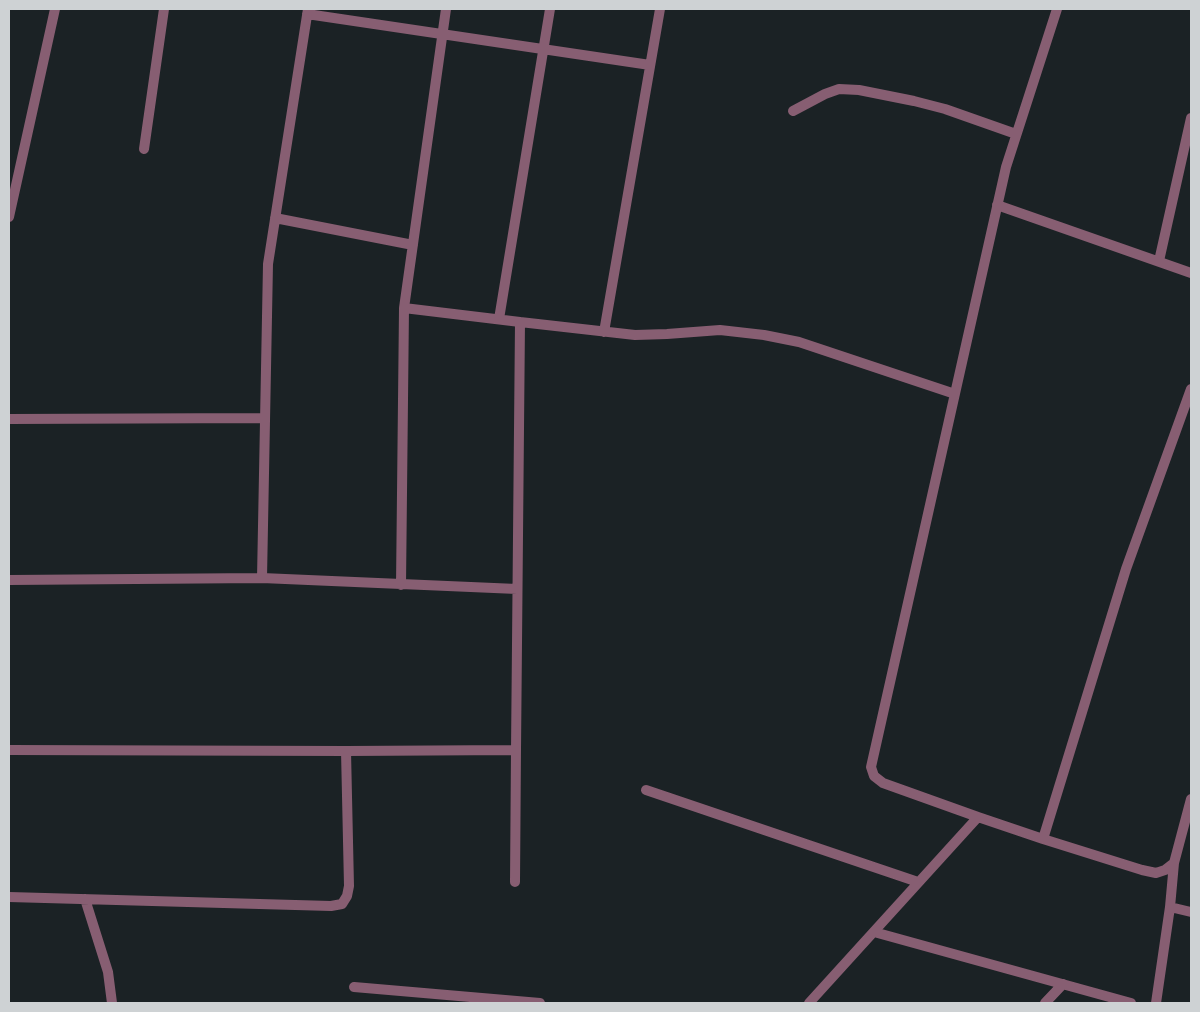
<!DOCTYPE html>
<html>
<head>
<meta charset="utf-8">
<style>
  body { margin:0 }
  #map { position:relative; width:1200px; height:1012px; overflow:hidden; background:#1b2225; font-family:Raleway,sans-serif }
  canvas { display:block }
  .frame { position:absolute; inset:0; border:10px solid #ced2d4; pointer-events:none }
</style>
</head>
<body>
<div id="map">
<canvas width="1200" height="1012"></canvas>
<div class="frame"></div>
</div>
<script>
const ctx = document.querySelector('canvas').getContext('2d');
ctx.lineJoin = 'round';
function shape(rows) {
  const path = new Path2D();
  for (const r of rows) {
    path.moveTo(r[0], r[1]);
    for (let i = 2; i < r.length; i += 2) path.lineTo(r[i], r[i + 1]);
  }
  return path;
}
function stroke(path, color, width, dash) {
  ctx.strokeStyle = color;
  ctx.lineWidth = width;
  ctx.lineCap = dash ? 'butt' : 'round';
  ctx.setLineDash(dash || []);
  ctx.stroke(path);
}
stroke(shape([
  [307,14,650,65],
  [793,111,825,94,839,89,859,90,914,101,945,109,1016,134],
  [144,149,164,9],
  [997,205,1191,273],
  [9,217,55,9],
  [275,218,413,245],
  [1159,261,1191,118],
  [499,319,550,9],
  [520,322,635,335,667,334,720,330,764,335,799,342,955,394],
  [604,332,660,9],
  [9,419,265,418],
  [262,578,268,264,308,9],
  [9,580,262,578,517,589],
  [401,585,404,308],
  [9,750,346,751],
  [646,790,918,882],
  [978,817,883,783,874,776,871,767,1006,167,1057,9],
  [1043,839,1126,569,1191,389],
  [515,882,516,750],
  [9,897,331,906,342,904,347,896,349,886,346,751,516,750,520,322,404,308,446,9],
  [85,899,108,972,112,1003],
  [1170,907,1191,912],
  [874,932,1131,1003],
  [354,987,540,1003],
  [809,1003,978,817,1043,839,1142,870,1156,873,1165,870,1174,863,1191,799],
  [1045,1003,1063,984],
  [1156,1003,1170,907,1174,863]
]), '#875e72', 10);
</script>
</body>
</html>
